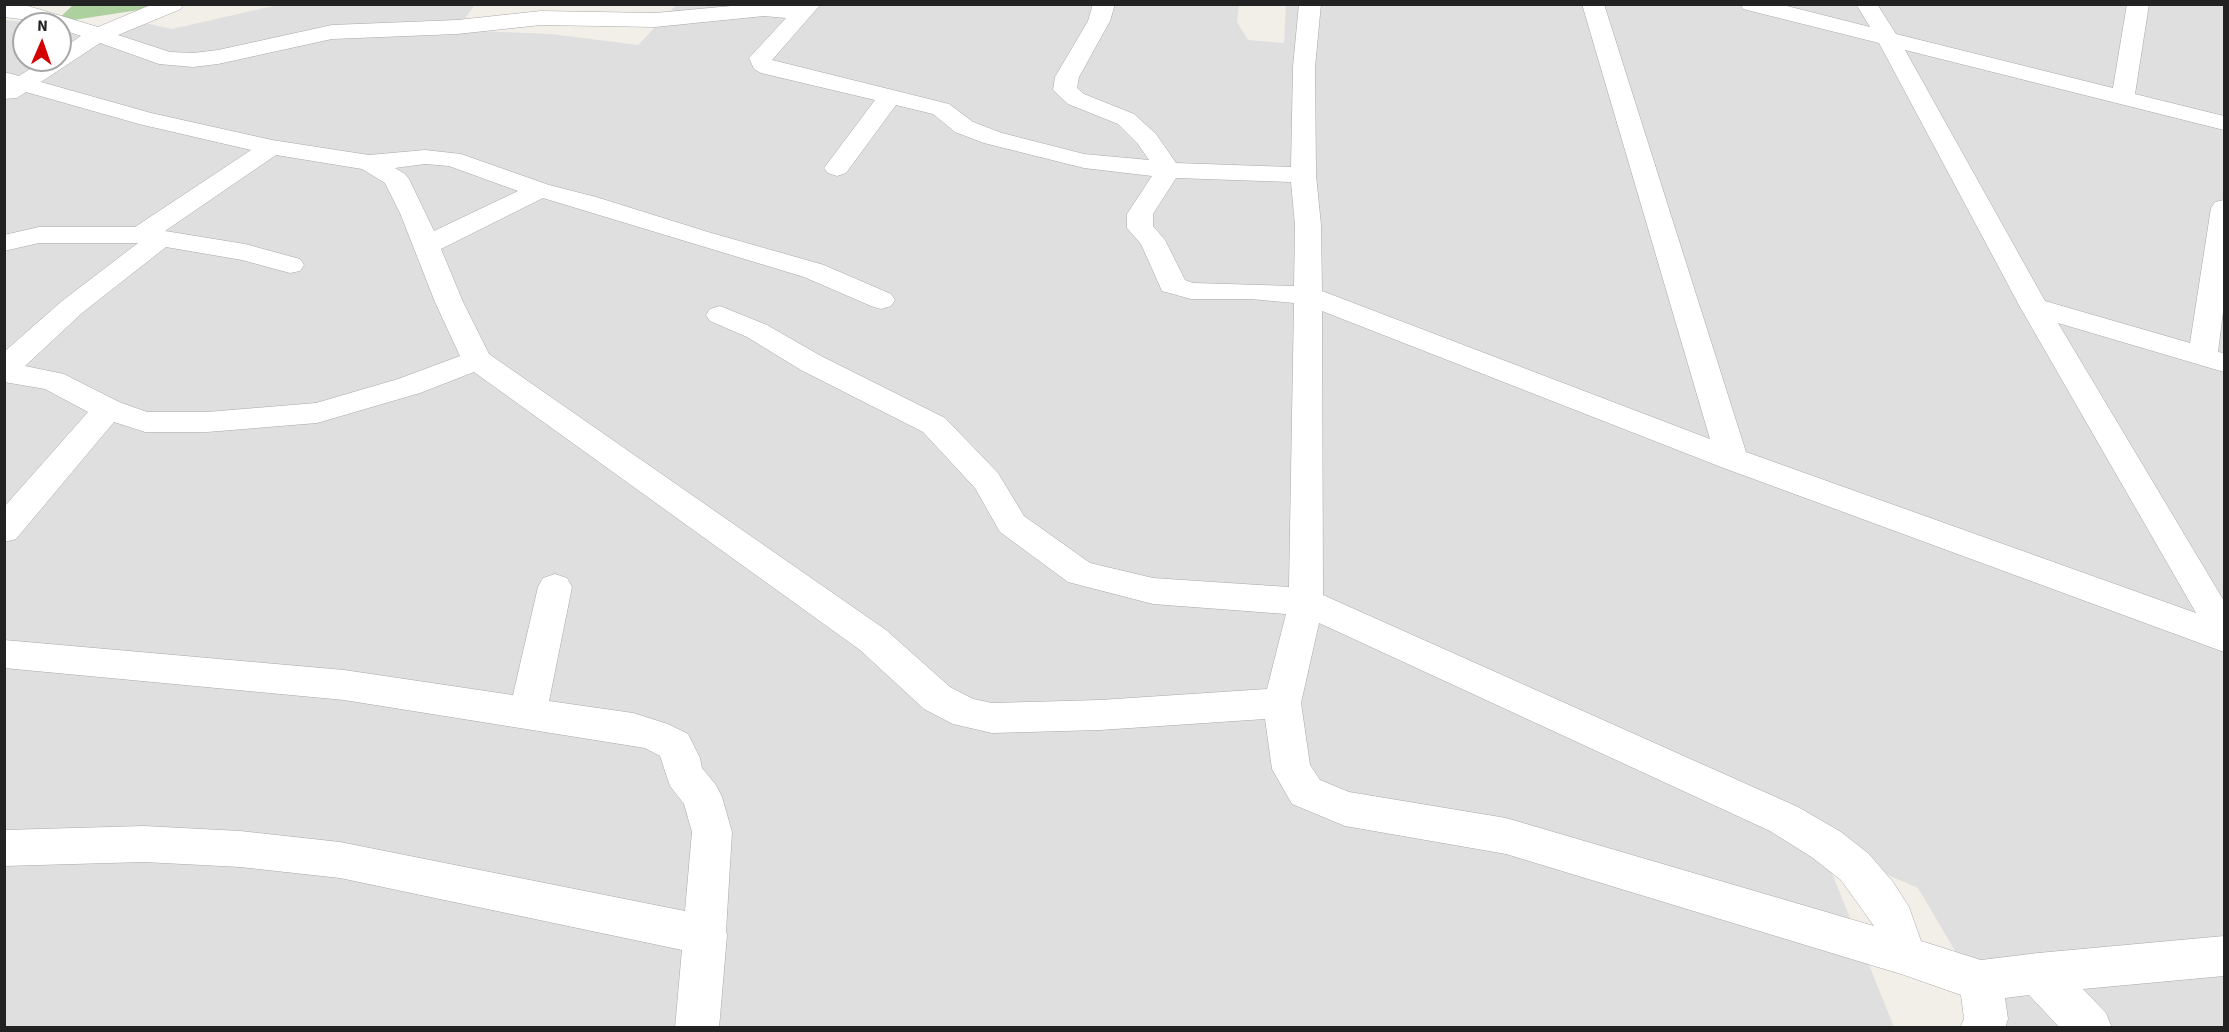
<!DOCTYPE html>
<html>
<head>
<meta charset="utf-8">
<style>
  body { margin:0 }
  #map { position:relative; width:2229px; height:1032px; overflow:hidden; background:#f2efe9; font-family:"Source Sans 3",sans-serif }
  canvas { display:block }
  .frame { position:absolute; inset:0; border:6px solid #222; pointer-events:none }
  .north { position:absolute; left:12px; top:12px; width:60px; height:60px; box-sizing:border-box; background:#fff; border:2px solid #a7a7a7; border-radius:50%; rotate:2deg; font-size:16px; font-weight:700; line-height:24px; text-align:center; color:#222 }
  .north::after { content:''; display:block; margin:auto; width:21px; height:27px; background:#d40000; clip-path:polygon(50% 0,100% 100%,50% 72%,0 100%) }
</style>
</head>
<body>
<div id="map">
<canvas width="2229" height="1032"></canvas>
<div class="frame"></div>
<div class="north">N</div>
</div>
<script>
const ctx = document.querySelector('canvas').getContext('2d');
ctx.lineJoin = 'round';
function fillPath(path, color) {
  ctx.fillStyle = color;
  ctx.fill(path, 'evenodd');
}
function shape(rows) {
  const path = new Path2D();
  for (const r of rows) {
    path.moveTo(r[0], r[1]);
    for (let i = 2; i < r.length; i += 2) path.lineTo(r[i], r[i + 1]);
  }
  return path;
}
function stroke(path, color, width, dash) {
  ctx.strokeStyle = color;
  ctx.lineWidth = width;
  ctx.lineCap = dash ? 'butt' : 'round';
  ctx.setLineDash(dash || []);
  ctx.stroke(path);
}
fillPath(shape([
  [282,4,465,5,474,6,456,30,551,34,638,45,677,4,1239,5,1237,22,1248,40,1284,43,1286,4,2224,5,2224,1027,2000,1027,1918,888,1821,846,1894,1027,5,1028,5,20,45,24,24,24,24,60,60,60,60,26,93,38,136,21,172,29]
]), '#e0dfdf');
fillPath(shape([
  [73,5,171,5,54,23]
]), '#add19e');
const minor = shape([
  [153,4,183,4,181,9,118,35,170,52,193,53,218,50,332,25,457,20,541,11,655,13,753,4,821,4,772,60,949,104,973,122,1002,133,1084,154,1149,160,1138,144,1118,124,1068,104,1053,90,1055,77,1088,21,1093,4,1115,4,1110,21,1079,77,1077,88,1084,94,1134,114,1156,134,1176,163,1291,167,1293,67,1299,4,1321,4,1315,67,1316,175,1321,225,1322,291,1710,439,1582,4,1604,4,1746,452,2196,613,2020,307,1879,43,1743,9,1741,4,1779,4,1870,27,1856,4,1877,4,1896,34,2113,88,2127,4,2149,4,2135,94,2224,116,2224,130,1905,50,2045,301,2190,343,2211,208,2215,202,2224,200,2224,304,2218,352,2224,353,2224,372,2058,323,2224,601,2224,652,1721,467,1322,311,1323,595,1798,807,1841,832,1869,854,1893,882,1909,907,1921,941,1981,960,2038,953,2224,936,2224,976,2083,989,2106,1013,2112,1028,2060,1028,2029,995,2005,998,2008,1019,2005,1028,1960,1028,1964,1019,1961,995,1904,975,1506,854,1345,826,1292,804,1272,769,1265,719,1100,730,992,733,953,724,924,709,860,650,474,372,420,393,317,423,207,432,145,432,114,422,16,539,4,542,4,507,88,412,45,389,4,382,4,352,62,301,138,243,39,243,4,251,4,235,39,227,135,227,251,150,139,124,26,92,17,98,4,99,4,72,19,76,44,60,60,60,60,50,81,36,60,29,60,24,4,17,4,5,28,6,98,27,153,4],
  [764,16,786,18,749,58,754,69,761,73,875,100,824,168,828,173,837,176,846,173,896,105,933,114,955,132,984,143,1084,168,1152,176,1127,214,1127,228,1141,244,1162,291,1191,299,1251,299,1294,303,1289,587,1153,578,1090,563,1024,516,998,473,945,418,821,356,767,325,720,306,710,309,706,315,710,321,747,337,801,370,923,432,975,488,1000,532,1068,582,1153,604,1286,614,1267,689,1100,700,992,703,973,699,950,687,886,630,489,354,463,302,441,249,543,198,804,277,871,306,881,309,891,306,895,300,891,294,824,265,708,232,596,197,549,185,461,154,425,150,369,155,272,140,151,113,41,82,100,43,159,64,193,67,218,64,332,39,457,34,541,25,655,27,764,16],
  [276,155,362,169,385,183,400,213,435,302,460,356,398,379,316,403,207,412,147,412,119,402,64,374,25,366,82,313,166,247,242,260,290,273,300,271,304,265,300,259,245,244,165,231,276,155],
  [425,164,449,166,518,191,434,231,409,179,405,174,395,168,425,164],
  [1176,178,1291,182,1295,225,1294,286,1193,283,1185,280,1165,240,1153,226,1153,214,1176,178],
  [1319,623,1770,831,1813,858,1841,880,1874,926,1506,818,1349,792,1320,780,1310,765,1301,703,1319,623],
  [555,574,567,578,572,587,549,701,633,713,668,724,688,734,700,758,702,768,716,785,722,797,732,832,726,931,727,935,719,1028,675,1028,682,950,340,878,240,867,144,862,4,866,4,830,144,826,240,831,340,842,685,911,692,832,684,804,670,786,660,756,645,748,344,700,4,668,4,640,344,670,513,695,538,587,543,578,555,574]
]);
stroke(minor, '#a9a9a9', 1);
fillPath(minor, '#fff');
</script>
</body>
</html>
